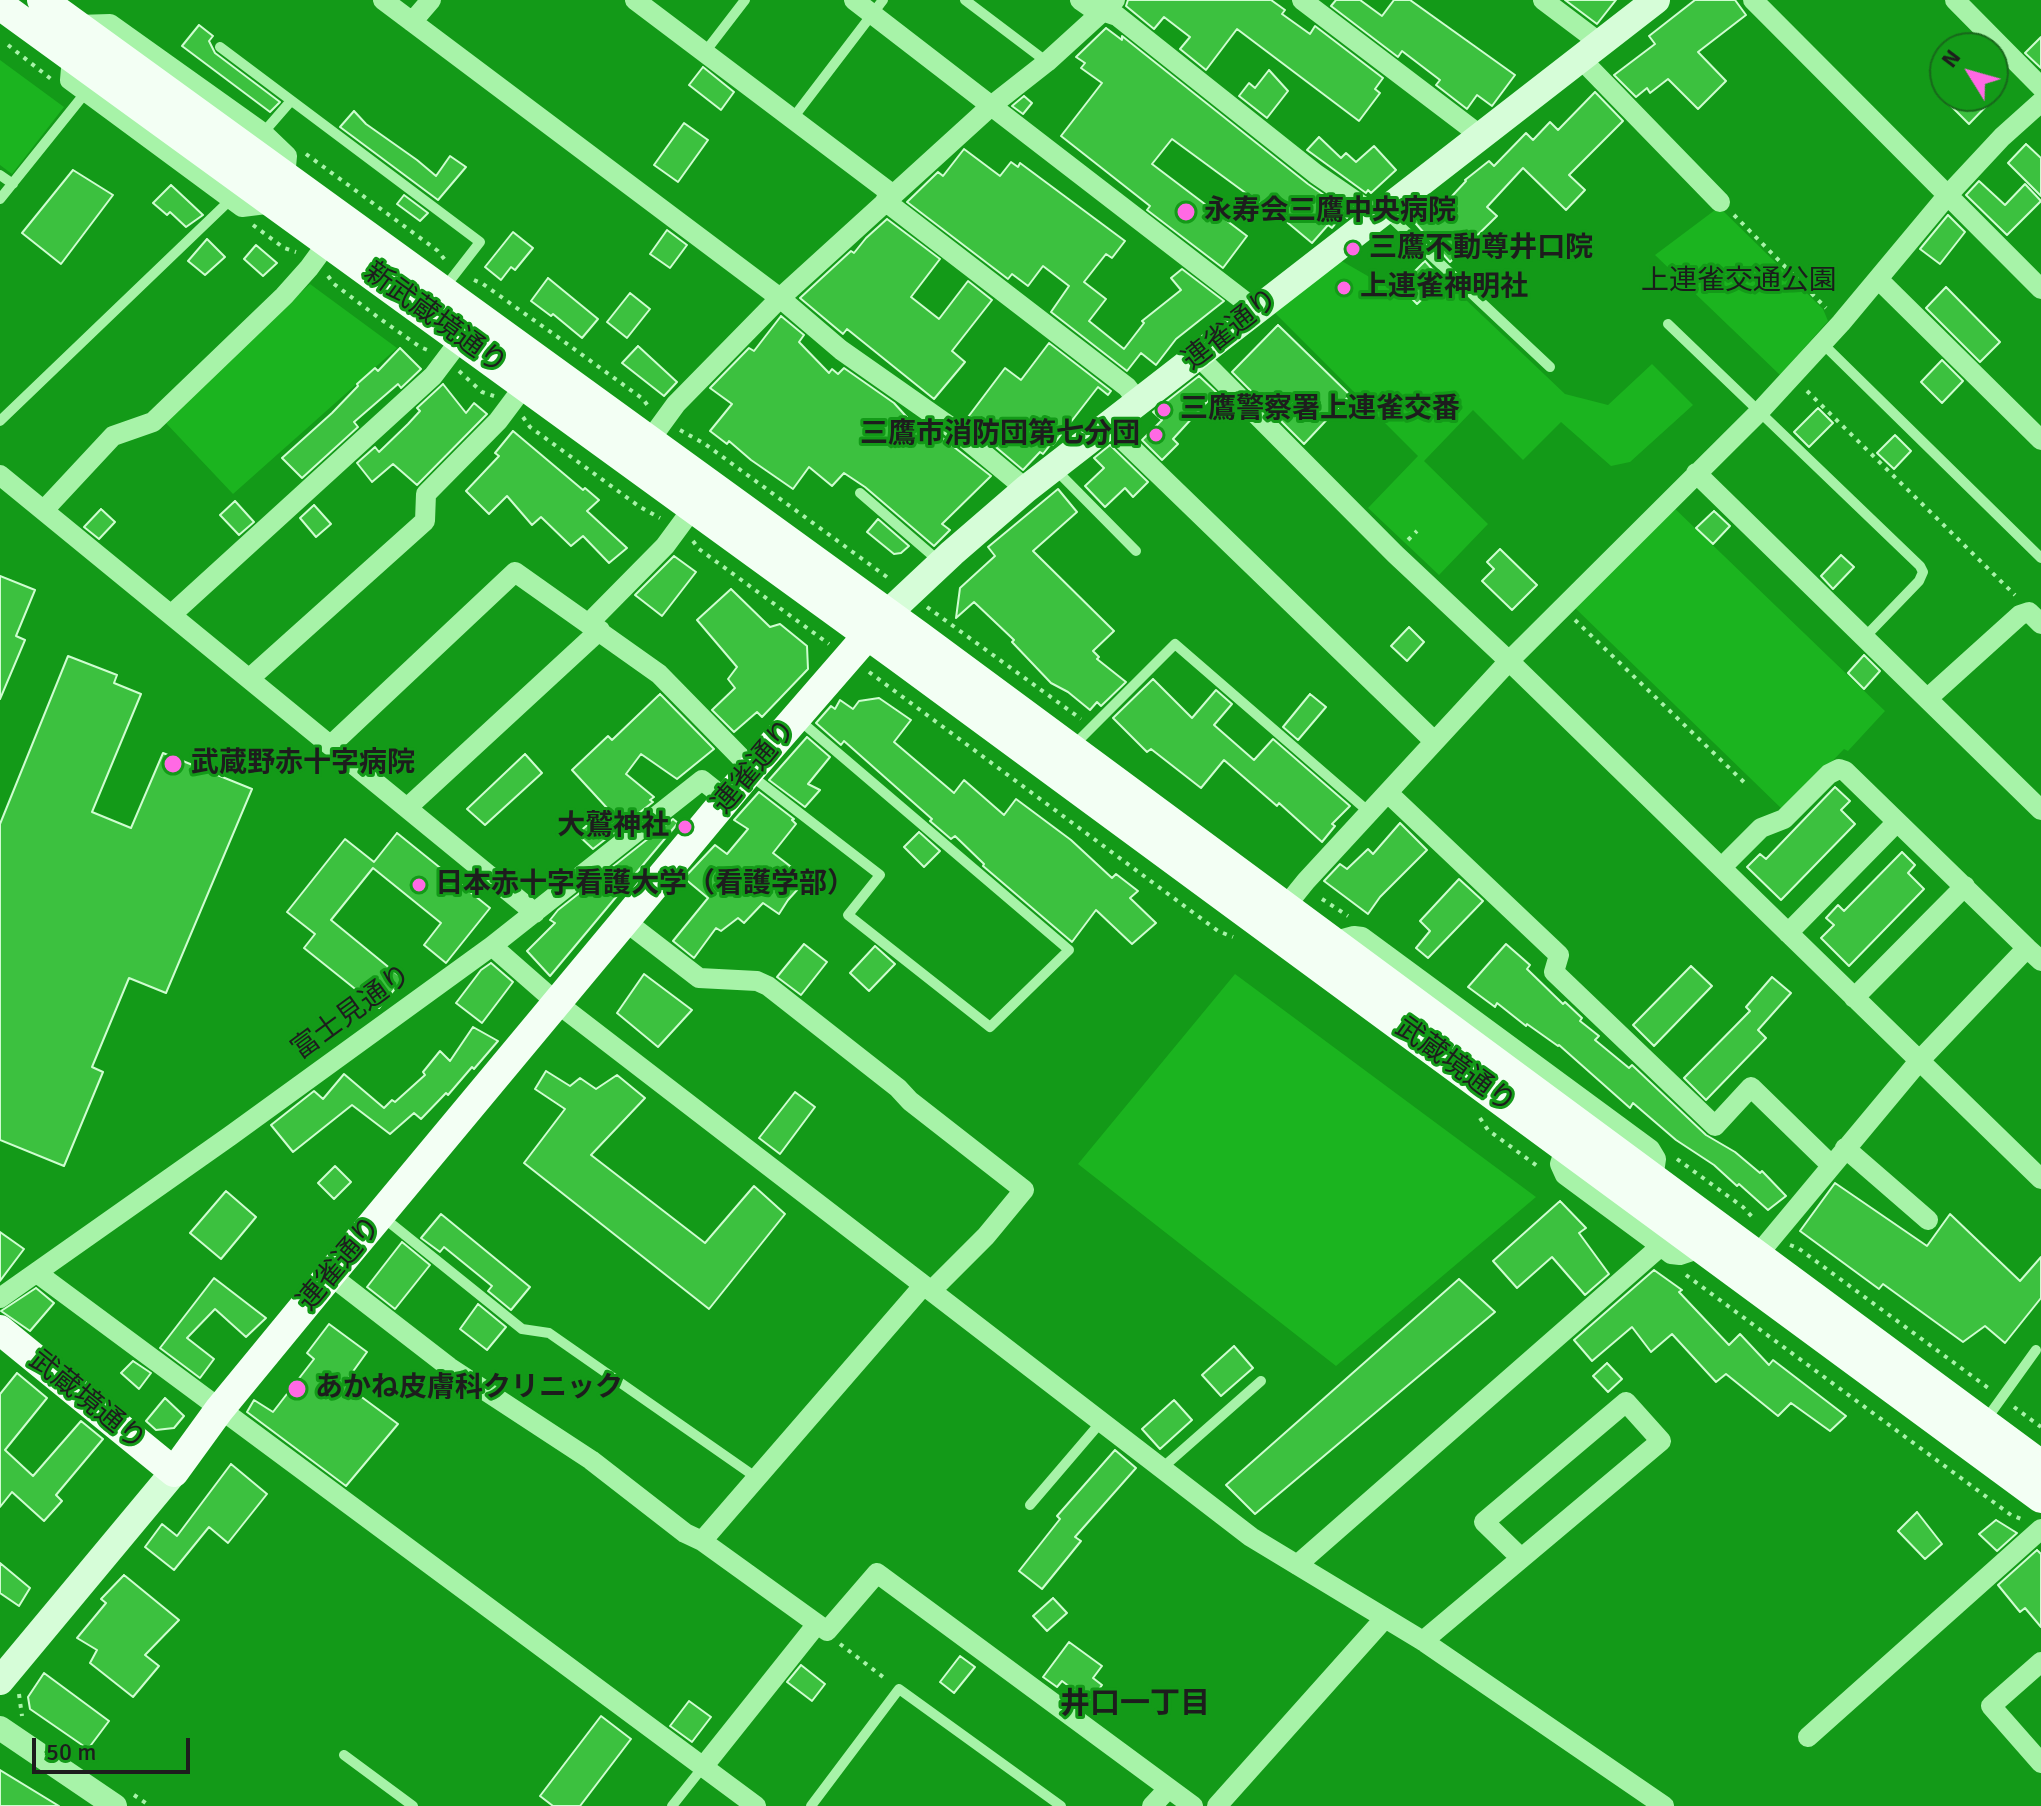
<!DOCTYPE html>
<html>
<head>
<meta charset="utf-8">
<style>
  body { margin:0 }
  #map { position:relative; width:2041px; height:1806px; overflow:hidden; background:#139a18; font-family:Signika,sans-serif }
  canvas { display:block }
  .north { position:absolute; left:1929px; top:32px; width:80px; height:80px; box-sizing:border-box; background:#139a18; border:2px solid #17681a; border-radius:50%; rotate:307deg; font-size:22px; font-weight:700; line-height:32px; text-align:center; color:#1d1d1d }
  .north::after { content:''; display:block; margin:auto; width:28px; height:36px; background:#ff69e4; clip-path:polygon(50% 0,100% 100%,50% 72%,0 100%) }
  .scale { position:absolute; left:32px; top:1738px; width:158px; height:36px; box-sizing:border-box; border:4px solid #1d1d1d; border-top:0; padding-left:10px; font-size:24px; line-height:28px; white-space:nowrap; color:#1d1d1d; -webkit-text-stroke:6px #139a18; paint-order:stroke }
</style>
</head>
<body>
<div id="map">
<canvas width="2041" height="1806"></canvas>
<div class="north">N</div>
<div class="scale">50 m</div>
</div>
<script>
const ctx = document.querySelector('canvas').getContext('2d');
ctx.lineJoin = 'round';
function fillPath(path, color) {
  ctx.fillStyle = color;
  ctx.fill(path, 'evenodd');
}
function shape(rows) {
  const path = new Path2D();
  for (const r of rows) {
    path.moveTo(r[0], r[1]);
    for (let i = 2; i < r.length; i += 2) path.lineTo(r[i], r[i + 1]);
  }
  return path;
}
function stroke(path, color, width, dash) {
  ctx.strokeStyle = color;
  ctx.lineWidth = width;
  ctx.lineCap = dash ? 'butt' : 'round';
  ctx.setLineDash(dash || []);
  ctx.stroke(path);
}
function write(font, color, halo, rows, align = 'center') {
  ctx.font = font + ' Signika,"Noto Sans JP",sans-serif';
  ctx.lineWidth = 6;
  ctx.setLineDash([]);
  ctx.textBaseline = 'middle';
  ctx.strokeStyle = halo;
  ctx.fillStyle = color;
  for (const [text, x, y, turn = 0] of rows) {
    ctx.save();
    ctx.translate(x, y);
    ctx.rotate((+turn || 0) * Math.PI / 180);
    ctx.textAlign = isNaN(turn) ? turn : align;
    if (halo) ctx.strokeText(text, 0, 0);
    ctx.fillText(text, 0, 0);
    ctx.restore();
  }
}
fillPath(shape([
  [0,60,64,107,12,174,0,165],
  [1719,207,1823,309,1828,321,1780,375,1655,255],
  [1340,260,1392,290,1445,280,1565,394,1608,405,1652,364,1693,405,1630,462,1611,466,1561,422,1523,460,1473,410,1424,461,1488,524,1439,575,1368,508,1418,456,1275,313],
  [310,284,397,348,233,494,164,421],
  [1669,503,1885,711,1848,751,1844,749,1784,811,1572,605],
  [1235,974,1536,1197,1336,1366,1078,1164]
]), '#1bb41f');
const building = shape([
  [1128,0,1271,0,1285,10,1282,14,1310,34,1315,26,1383,78,1375,89,1380,93,1359,121,1237,29,1206,70,1180,49,1190,37,1164,17,1154,29,1126,6,1128,0],
  [1336,0,1360,0,1382,16,1394,0,1410,0,1515,75,1492,106,1477,95,1467,109,1436,85,1440,80,1402,51,1398,57,1331,6,1336,0],
  [1565,0,1616,0,1597,24,1565,0],
  [1695,0,1735,0,1746,15,1698,52,1726,81,1698,109,1668,79,1650,93,1647,88,1636,97,1614,75,1655,44,1649,36,1695,0],
  [199,25,213,36,209,41,215,53,280,102,270,112,182,46,199,25],
  [1106,28,1122,40,1122,36,1308,184,1350,213,1347,218,1343,214,1332,228,1328,225,1312,243,1269,207,1267,210,1252,195,1251,197,1172,139,1152,164,1247,236,1223,268,1147,210,1150,206,1061,136,1102,83,1081,68,1085,63,1076,57,1106,28],
  [2041,37,2041,68,2025,53,2041,37],
  [703,67,734,92,721,110,689,85,703,67],
  [1269,70,1288,91,1267,118,1239,96,1249,83,1255,88,1269,70],
  [1595,92,1623,121,1569,175,1585,190,1566,210,1523,168,1487,207,1497,216,1450,262,1408,215,1429,198,1440,209,1466,181,1465,180,1489,161,1494,166,1526,133,1533,140,1550,122,1558,130,1595,92],
  [1024,96,1032,103,1023,114,1012,106,1024,96],
  [1941,96,1996,96,1969,124,1941,96],
  [354,111,366,124,417,160,436,176,450,156,466,167,438,200,340,127,354,111],
  [684,123,708,140,678,182,654,165,684,123],
  [1319,137,1341,158,1346,153,1356,162,1374,146,1396,170,1371,193,1368,190,1366,193,1307,150,1319,137],
  [2026,144,2041,158,2041,196,2008,163,2026,144],
  [964,149,1000,176,1011,162,1018,167,1020,163,1125,241,1112,258,1106,254,1084,282,1106,299,1089,321,1124,349,1144,323,1142,321,1181,290,1171,278,1182,269,1224,301,1176,339,1156,365,1141,353,1127,371,1051,312,1069,286,1043,266,1028,286,1012,274,1008,279,907,202,938,172,943,176,964,149],
  [73,170,113,195,61,264,22,233,73,170],
  [1979,181,2005,205,2025,184,2041,201,2007,235,1966,195,1979,181],
  [171,185,203,215,186,227,170,212,167,215,153,203,171,185],
  [404,195,428,213,420,221,397,204,404,195],
  [1948,215,1965,232,1940,264,1920,249,1948,215],
  [887,219,940,259,911,297,939,319,968,281,992,300,952,351,965,362,934,399,847,329,843,334,800,298,851,251,854,253,866,238,887,219],
  [667,230,687,245,670,268,650,254,667,230],
  [513,232,533,248,515,270,511,267,501,280,485,267,513,232],
  [207,239,225,257,205,275,188,261,207,239],
  [256,245,277,263,263,276,244,259,256,245],
  [1425,261,1442,280,1417,304,1400,286,1425,261],
  [548,278,598,319,582,338,553,314,551,316,531,301,548,278],
  [1946,287,2000,342,1980,362,1926,308,1946,287],
  [630,293,650,309,627,338,607,322,630,293],
  [781,316,804,335,799,342,829,373,832,369,838,374,844,368,894,403,924,436,931,429,991,476,942,524,950,530,934,546,865,487,844,473,832,486,809,467,793,489,751,460,729,441,727,444,710,431,732,404,710,388,749,348,754,351,781,316],
  [1278,325,1350,395,1304,444,1232,372,1278,325],
  [1049,343,1111,391,1108,395,1098,387,1053,445,1051,444,1043,454,1040,452,1023,470,965,421,1005,368,1021,380,1049,343],
  [638,346,677,382,664,396,622,363,638,346],
  [400,348,421,369,401,388,398,384,354,422,358,427,302,478,282,458,332,413,358,386,357,384,375,368,378,371,400,348],
  [1942,360,1963,381,1942,403,1921,382,1942,360],
  [1199,376,1216,392,1173,439,1178,444,1162,460,1142,440,1162,420,1153,412,1199,376],
  [443,384,466,413,474,403,487,414,417,485,393,464,372,482,357,463,375,447,379,452,408,424,420,411,417,408,443,384],
  [1818,408,1833,423,1809,447,1794,432,1818,408],
  [513,431,583,490,585,488,599,500,587,511,627,548,609,563,583,536,571,546,541,517,532,525,507,496,489,514,466,491,499,456,495,453,513,431],
  [1895,435,1911,451,1894,469,1877,453,1895,435],
  [1110,445,1148,482,1133,497,1125,488,1105,507,1085,486,1104,468,1094,458,1110,445],
  [1058,489,1077,512,1033,551,1114,631,1093,651,1099,657,1097,659,1126,682,1101,706,1097,702,1090,710,1068,692,1051,683,1012,642,1014,640,974,602,956,618,960,588,995,556,988,547,1058,489],
  [235,501,254,522,239,535,220,515,235,501],
  [314,505,331,524,316,537,300,518,314,505],
  [101,509,115,522,99,539,84,527,101,509],
  [1714,511,1730,526,1713,544,1696,528,1714,511],
  [878,519,909,546,901,553,894,554,867,532,878,519],
  [1500,549,1537,585,1512,610,1482,581,1494,569,1487,562,1500,549],
  [1841,555,1854,567,1833,589,1821,576,1841,555],
  [674,556,696,572,662,616,635,595,674,556],
  [0,576,35,590,16,636,25,640,0,699,0,576],
  [731,589,770,627,780,624,807,646,808,669,762,717,757,712,734,732,712,710,735,688,728,679,737,667,697,620,731,589],
  [1409,627,1424,642,1407,661,1391,646,1409,627],
  [1864,655,1880,671,1864,689,1848,673,1864,655],
  [68,656,117,675,114,683,141,694,92,812,131,828,163,753,252,789,166,993,129,978,92,1067,103,1072,64,1166,0,1140,0,824,68,656],
  [1153,679,1192,718,1216,690,1232,704,1214,725,1254,760,1273,739,1350,806,1332,824,1335,826,1322,842,1279,803,1277,806,1224,760,1201,788,1151,749,1147,752,1113,718,1153,679],
  [660,694,714,749,677,779,641,754,626,774,654,797,650,800,653,802,593,849,577,834,607,808,572,770,608,736,612,740,660,694],
  [1310,694,1326,707,1298,740,1283,727,1310,694],
  [879,698,911,720,894,742,954,793,964,780,1004,815,1016,799,1071,840,1112,878,1116,874,1138,891,1130,898,1156,923,1132,944,1096,910,1072,942,983,866,984,864,955,836,951,839,930,821,932,819,844,741,841,745,816,723,831,706,835,709,840,700,853,709,859,701,879,698],
  [807,737,830,757,808,784,820,790,805,807,769,780,807,737],
  [525,754,542,773,485,825,467,809,525,754],
  [1835,787,1850,801,1841,810,1855,824,1781,900,1747,867,1760,854,1766,859,1835,787],
  [759,792,794,819,792,820,796,824,773,853,807,879,788,900,779,914,763,903,744,923,738,918,721,931,716,928,694,958,673,941,708,898,684,878,715,845,727,854,748,829,734,820,759,792],
  [673,819,678,823,550,976,527,951,555,923,550,920,558,910,673,819],
  [1400,823,1427,850,1380,897,1368,914,1324,881,1340,864,1347,869,1368,849,1373,854,1400,823],
  [919,832,940,851,924,867,904,847,919,832],
  [397,833,490,908,446,963,424,945,441,923,373,868,331,920,403,979,379,1008,304,948,315,934,287,912,345,839,374,862,397,833],
  [1902,852,1915,865,1908,873,1924,889,1849,966,1821,938,1834,925,1826,918,1838,905,1844,911,1902,852],
  [1459,879,1483,901,1428,958,1416,948,1430,931,1420,921,1459,879],
  [804,944,827,962,801,995,777,977,804,944],
  [1506,944,1530,965,1527,969,1563,1004,1565,1002,1582,1018,1580,1021,1599,1036,1595,1040,1629,1068,1632,1065,1706,1135,1735,1152,1760,1173,1762,1171,1786,1196,1768,1210,1739,1184,1737,1186,1714,1165,1676,1140,1633,1103,1630,1108,1559,1045,1558,1046,1527,1024,1526,1026,1497,1003,1495,1007,1468,987,1506,944],
  [875,946,895,964,869,991,850,973,875,946],
  [491,963,513,982,482,1023,456,1003,481,970,491,963],
  [1691,966,1712,986,1654,1046,1633,1025,1691,966],
  [644,974,692,1010,658,1047,617,1013,644,974],
  [1772,977,1791,993,1758,1030,1766,1038,1706,1100,1684,1078,1750,1011,1746,1007,1772,977],
  [473,1027,498,1041,474,1069,472,1067,448,1095,446,1093,421,1119,414,1113,390,1134,352,1105,293,1152,271,1125,314,1091,323,1099,344,1074,384,1108,392,1100,395,1102,425,1075,423,1072,440,1051,450,1061,473,1027],
  [546,1071,570,1086,580,1078,596,1089,617,1075,645,1098,591,1155,705,1243,754,1186,785,1214,709,1309,524,1163,565,1109,535,1089,546,1071],
  [795,1092,815,1107,780,1154,759,1138,795,1092],
  [335,1166,351,1182,334,1199,318,1183,335,1166],
  [1835,1183,1927,1246,1950,1214,2020,1281,2041,1257,2041,1298,2005,1343,1985,1326,1963,1342,1883,1284,1879,1289,1800,1231,1835,1183],
  [226,1191,256,1217,221,1259,190,1233,226,1191],
  [1560,1201,1586,1228,1579,1233,1609,1274,1585,1295,1552,1257,1517,1288,1493,1261,1560,1201],
  [441,1214,530,1287,511,1310,488,1291,492,1286,444,1247,440,1252,421,1238,441,1214],
  [0,1232,24,1249,0,1281,0,1232],
  [402,1242,430,1265,395,1309,367,1287,402,1242],
  [1654,1270,1682,1290,1679,1292,1729,1345,1740,1334,1769,1365,1773,1360,1846,1416,1830,1431,1791,1403,1778,1416,1726,1374,1716,1382,1672,1334,1651,1352,1632,1327,1592,1361,1574,1340,1654,1270],
  [214,1278,266,1318,246,1337,215,1309,187,1338,214,1359,200,1378,160,1348,214,1278],
  [1459,1279,1495,1312,1255,1514,1226,1485,1459,1279],
  [36,1288,54,1303,30,1331,1,1311,36,1288],
  [478,1304,506,1327,487,1350,460,1329,478,1304],
  [329,1324,367,1352,344,1384,398,1424,346,1486,247,1412,254,1400,273,1412,314,1359,307,1353,329,1324],
  [1234,1346,1253,1368,1221,1396,1202,1375,1234,1346],
  [133,1361,151,1373,139,1389,121,1373,133,1361],
  [1607,1363,1622,1379,1608,1392,1593,1376,1607,1363],
  [17,1373,47,1398,5,1450,33,1476,81,1421,103,1439,56,1495,62,1501,44,1521,12,1492,0,1507,0,1394,17,1373],
  [165,1398,184,1416,174,1428,156,1430,146,1421,165,1398],
  [1174,1400,1192,1420,1160,1449,1142,1429,1174,1400],
  [1115,1450,1136,1468,1075,1537,1081,1541,1042,1589,1019,1571,1060,1519,1057,1516,1115,1450],
  [231,1464,267,1494,228,1543,209,1527,174,1570,145,1547,162,1524,177,1536,231,1464],
  [1917,1512,1942,1544,1925,1559,1898,1531,1917,1512],
  [1996,1520,2017,1533,1997,1551,1979,1534,1996,1520],
  [2037,1550,2041,1554,2041,1627,2025,1608,2020,1612,1998,1585,2037,1550],
  [0,1563,30,1588,19,1606,0,1593,0,1563],
  [124,1575,179,1620,145,1655,159,1666,133,1697,90,1663,97,1650,77,1638,106,1603,101,1599,124,1575],
  [1053,1598,1067,1613,1047,1631,1033,1616,1053,1598],
  [1069,1642,1102,1666,1093,1678,1102,1685,1090,1702,1062,1681,1057,1687,1043,1677,1069,1642],
  [960,1656,975,1667,954,1693,940,1682,960,1656],
  [801,1665,825,1684,812,1701,787,1682,801,1665],
  [44,1673,109,1721,88,1749,30,1709,28,1697,44,1673],
  [689,1701,711,1717,692,1742,670,1726,689,1701],
  [601,1716,631,1739,580,1806,553,1806,540,1796,601,1716],
  [0,1770,59,1806,0,1806,0,1770]
]);
fillPath(building, '#3cc13f');
stroke(building, '#cffdd0', 2);
stroke(shape([
  [8,45,51,79],
  [306,154,438,251,445,260],
  [1734,215,1826,308],
  [253,225,284,248,296,252],
  [328,276,334,284,379,318,420,347,430,351],
  [474,280,483,284,559,338,643,399,648,406],
  [459,371,482,392,494,396],
  [1807,391,2015,595],
  [523,417,530,427,640,507,660,518],
  [680,430,705,444,891,580],
  [1408,540,1417,531],
  [693,541,699,549,829,644],
  [927,607,1081,719],
  [1575,620,1748,786],
  [869,672,1218,931,1233,937],
  [1322,899,1348,916],
  [1480,1118,1488,1130,1540,1168],
  [1677,1159,1743,1207,1755,1220],
  [1790,1245,1798,1248,1991,1390],
  [1686,1275,2011,1515,2021,1519],
  [2014,1407,2041,1427],
  [840,1644,887,1680],
  [19,1694,22,1716],
  [134,1795,150,1806]
]), '#a7f3a8', 4, [4, 6]);
stroke(shape([
  [965,0,1047,62],
  [220,47,480,242,445,287],
  [705,52,745,0],
  [793,118,883,0],
  [263,133,290,102],
  [0,175,13,184],
  [0,199,86,92],
  [1385,212,1550,367],
  [1668,324,1920,566,1923,572,1919,581,1864,638],
  [1821,342,2041,558],
  [0,421,225,205],
  [1055,469,1136,551],
  [860,493,940,562],
  [1074,745,1175,644,1369,812],
  [749,774,880,875,848,915,990,1027,1069,950,798,719],
  [384,1218,522,1329,549,1333,757,1478],
  [1985,1421,2036,1350],
  [1161,1469,1261,1381],
  [1030,1505,1101,1422],
  [344,1755,413,1806],
  [672,1806,703,1767],
  [811,1806,899,1689,1061,1806]
]), '#a7f3a8', 10);
stroke(shape([
  [383,0,780,298,841,350,955,430,1026,489],
  [635,0,892,194],
  [854,0,1256,310],
  [1080,0,1090,7,1117,16,1316,174,1377,216],
  [1302,0,1481,136],
  [1543,0,1600,43],
  [1753,0,2041,289],
  [1955,0,2041,87],
  [412,22,431,0],
  [77,25,110,24,263,133,287,156,285,177],
  [72,57,70,80,242,207,274,203],
  [1580,58,1720,202],
  [885,201,1127,387,1138,401],
  [1878,279,2041,440],
  [1198,356,1395,554,1509,661,2041,1179],
  [1110,424,1121,438,1434,741],
  [649,441,676,404,780,298,991,106,1047,62,1115,0],
  [1696,473,2041,810],
  [0,475,535,913],
  [44,510,113,436,153,422,284,296,309,268,328,242],
  [172,614,433,376,461,339],
  [588,624,665,546,693,508],
  [250,678,425,521,426,494,498,421,525,385],
  [1928,698,2020,615,2029,612,2041,624],
  [332,744,515,572,659,674,752,769],
  [1388,793,1559,955,1554,972,1715,1126,1751,1087,1831,1165],
  [408,807,600,630],
  [1722,867,1761,828,1784,819,1829,774,1839,769,1845,771,2027,948],
  [1285,907,1306,881,1509,661,1760,411,1841,323,1947,196,2002,137,2041,102],
  [625,921,699,978,757,981,768,986,898,1088,910,1101,1024,1190,986,1236,931,1291],
  [1788,933,1897,822],
  [1332,942,1354,936,1362,937,1650,1149,1656,1159,1653,1179],
  [492,946,557,1003,1251,1537,1423,1641,1664,1806],
  [1854,998,1965,886],
  [1565,1148,1560,1164,1565,1175,1661,1246,1671,1254,1680,1255,1701,1248],
  [1845,1148,1928,1220],
  [1750,1264,1920,1060,2027,948,2041,961],
  [37,1273,756,1806],
  [330,1275,449,1367,591,1460,685,1533,702,1541,827,1631,877,1573,1193,1806],
  [0,1298,230,1136,492,946,702,780,727,800],
  [702,1541,923,1286],
  [1297,1565,1661,1246],
  [1423,1641,1661,1441,1626,1402,1484,1522,1521,1558],
  [2041,1662,1991,1706,2041,1763],
  [1808,1737,2041,1529],
  [703,1767,817,1624],
  [1152,1806,1168,1789],
  [1217,1806,1385,1618]
]), '#a7f3a8', 20);
stroke(shape([
  [0,1728,115,1806]
]), '#a7f3a8', 24);
stroke(shape([
  [887,614,952,553,1026,489,1656,0],
  [0,1681,174,1472]
]), '#d6fdd8', 28);
stroke(shape([
  [42,0,919,636,2041,1465],
  [0,5,898,657,2041,1498],
  [0,1330,174,1472,219,1410,330,1275,748,773,880,621]
]), '#f3fff4', 30);
for (const [x, y, r, color] of [
  [1186,212,10,"#ff69e4"],
  [1353,249,8,"#ff69e4"],
  [1344,288,8,"#ff69e4"],
  [1164,410,8,"#ff69e4"],
  [1156,435,8,"#ff69e4"],
  [173,764,10,"#ff69e4"],
  [685,827,8,"#ff69e4"],
  [419,885,8,"#ff69e4"],
  [297,1389,10,"#ff69e4"]
]) {
  const dot = new Path2D();
  dot.arc(x, y, r, 0, 2 * Math.PI);
  ctx.fillStyle = color;
  ctx.fill(dot);
  stroke(dot, '#139a18', 3);
}
write('bold 28px', '#1d1d1d', '#139a18', [
  ["永寿会三鷹中央病院",1204,212],
  ["三鷹不動尊井口院",1369,249],
  ["上連雀神明社",1360,288],
  ["三鷹警察署上連雀交番",1180,410],
  ["三鷹市消防団第七分団",1140,435,"right"],
  ["武蔵野赤十字病院",191,764],
  ["大鷲神社",669,827,"right"],
  ["日本赤十字看護大学（看護学部）",435,885],
  ["あかね皮膚科クリニック",315,1389]
], 'left');
write('28px', '#1a1d1b', '#139a18', [
  ["上連雀交通公園",1739,282]
]);
write('28px', '#1d1d1d', '#139a18', [
  ["新武蔵境通り",435,319,36],
  ["連雀通り",1231,330,-38],
  ["連雀通り",755,767,-50],
  ["富士見通り",352,1013,-36],
  ["武蔵境通り",1455,1066,36],
  ["連雀通り",340,1264,-50],
  ["武蔵境通り",87,1401,39]
]);
write('bold 30px', '#1d1d1d', '#139a18', [
  ["井口一丁目",1135,1705]
]);
</script>
</body>
</html>
